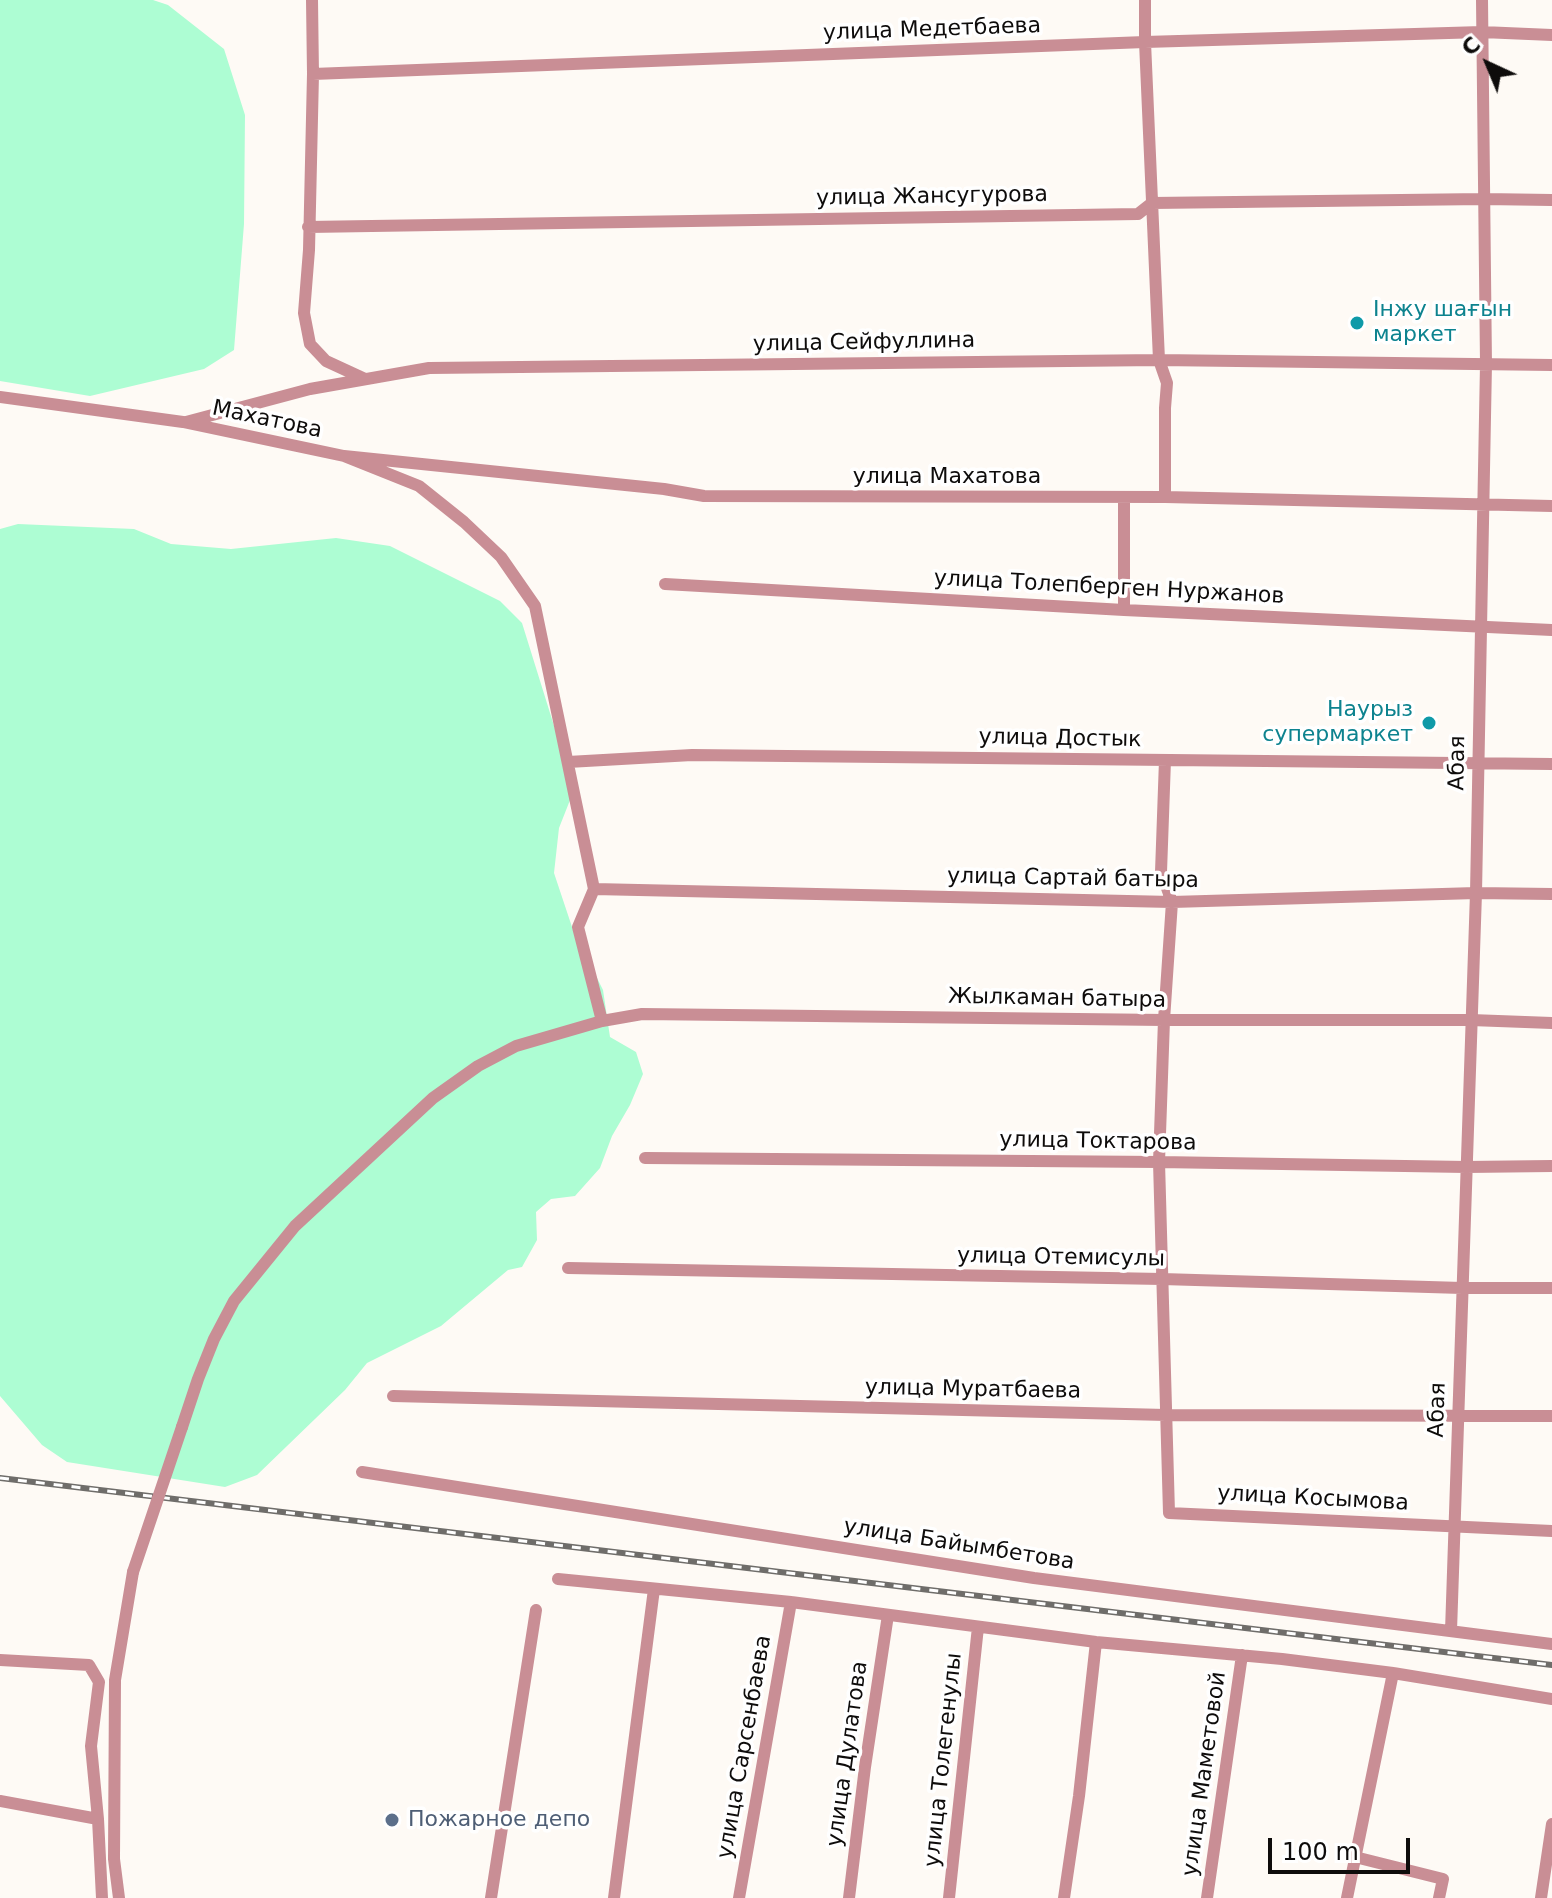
<!DOCTYPE html>
<html>
<head>
<meta charset="utf-8">
<style>
  body { margin:0 }
  #map { position:relative; width:1552px; height:1898px; overflow:hidden; background:#fefaf5; font-family:"DejaVu Sans",sans-serif }
  canvas { display:block }
  .north { position:absolute; left:1448px; top:24px; width:80px; height:80px; -webkit-text-stroke:6px #fff; paint-order:stroke; rotate:316deg; font-size:22px; font-weight:700; line-height:32px; text-align:center; color:#0e0c0b }
  .north::after { content:''; display:block; margin:auto; width:28px; height:36px; background:#0e0c0b; clip-path:polygon(50% 0,100% 100%,50% 72%,0 100%) }
  .scale { position:absolute; left:1268px; top:1838px; width:142px; height:36px; box-sizing:border-box; border:4px solid #0e0c0b; border-top:0; padding-left:10px; font-size:24px; line-height:28px; white-space:nowrap; color:#0e0c0b; -webkit-text-stroke:6px #fff; paint-order:stroke }
</style>
</head>
<body>
<div id="map">
<canvas width="1552" height="1898"></canvas>
<div class="north">С</div>
<div class="scale">100 m</div>
</div>
<script>
const ctx = document.querySelector('canvas').getContext('2d');
ctx.lineJoin = 'round';
function fillPath(path, color) {
  ctx.fillStyle = color;
  ctx.fill(path, 'evenodd');
}
function shape(rows) {
  const path = new Path2D();
  for (const r of rows) {
    path.moveTo(r[0], r[1]);
    for (let i = 2; i < r.length; i += 2) path.lineTo(r[i], r[i + 1]);
  }
  return path;
}
function stroke(path, color, width, dash) {
  ctx.strokeStyle = color;
  ctx.lineWidth = width;
  ctx.lineCap = dash ? 'butt' : 'round';
  ctx.setLineDash(dash || []);
  ctx.stroke(path);
}
function write(font, color, halo, rows, align = 'center') {
  ctx.font = font + ' "DejaVu Sans",sans-serif';
  ctx.lineWidth = 7;
  ctx.setLineDash([]);
  ctx.textBaseline = 'middle';
  ctx.strokeStyle = halo;
  ctx.fillStyle = color;
  for (const [text, x, y, turn = 0] of rows) {
    ctx.save();
    ctx.translate(x, y);
    ctx.rotate((+turn || 0) * Math.PI / 180);
    ctx.textAlign = isNaN(turn) ? turn : align;
    if (halo) ctx.strokeText(text, 0, 0);
    ctx.fillText(text, 0, 0);
    ctx.restore();
  }
}
fillPath(shape([
  [0,0,153,0,168,5,224,49,245,115,244,224,234,350,204,369,90,396,0,381],
  [18,524,134,529,171,544,231,549,336,538,390,546,500,601,522,623,574,790,559,828,554,873,573,930,603,990,610,1037,636,1052,643,1074,630,1105,612,1136,600,1168,575,1196,551,1199,536,1212,537,1240,522,1267,508,1270,441,1326,367,1363,345,1390,257,1475,225,1487,67,1462,42,1445,0,1396,0,529]
]), '#adfdd3');
stroke(shape([
  [312,0,313,74,309,250,304,313,310,344,326,361,365,379],
  [1145,0,1145,42,1159,360,1167,383,1165,408,1165,497],
  [313,74,1145,42,1482,32,1552,35],
  [308,227,1138,214,1152,203,1484,199,1552,200],
  [0,397,183,422,344,456,664,489,704,496,1165,497,1552,506],
  [186,422,310,389,429,368,1159,360,1552,365],
  [344,456,419,486,464,522,501,557,535,606,594,889,578,927,602,1021,642,1014,1164,1020,1471,1020,1552,1023],
  [665,584,1124,610,1552,630],
  [1124,610,1124,498],
  [1165,760,1161,872,1172,902,1164,1020,1159,1162,1169,1513,1552,1531],
  [568,762,692,755,1552,764],
  [594,889,1172,902,1476,893,1552,894],
  [645,1158,1159,1162,1466,1167,1552,1166],
  [568,1268,1162,1279,1462,1288,1552,1288],
  [393,1396,1166,1415,1552,1416],
  [182,1427,198,1379,214,1339,234,1301,295,1226,433,1098,478,1066,516,1046,602,1021],
  [362,1472,1034,1578,1552,1644],
  [558,1579,791,1602,1096,1642,1282,1659,1393,1673,1552,1699],
  [1451,1631,1476,893,1486,364,1482,0],
  [0,1660,89,1665,99,1682,91,1746,98,1819,102,1898],
  [0,1801,98,1819],
  [1355,1857,1443,1879,1439,1898],
  [119,1898,114,1859,115,1680,133,1572],
  [491,1898,536,1610],
  [614,1898,654,1589],
  [739,1898,791,1602],
  [849,1898,865,1767,888,1615],
  [949,1898,978,1627],
  [1064,1898,1079,1796,1096,1642],
  [1207,1898,1242,1655],
  [1347,1898,1393,1673],
  [1541,1898,1552,1824]
]), '#c98e95', 12);
const rail = shape([
  [0,1478,1552,1665]
]);
stroke(rail, '#6f6d6a', 6);
stroke(rail, '#fff', 3, [9]);
stroke(shape([
  [133,1572,182,1427]
]), '#c98e95', 12);
for (const [x, y, r, color] of [
  [1357,323,8,"#0f9aa8"],
  [1429,723,8,"#0f9aa8"],
  [392,1820,8,"#5c6f8a"]
]) {
  const dot = new Path2D();
  dot.arc(x, y, r, 0, 2 * Math.PI);
  ctx.fillStyle = color;
  ctx.fill(dot);
  stroke(dot, '#fff', 3);
}
write('22px', '#0e0c0b', '#fff', [
  ["улица Медетбаева",932,30,-2],
  ["улица Жансугурова",932,197,-1],
  ["улица Сейфуллина",864,343,-1],
  ["Махатова",267,420,12],
  ["улица Махатова",947,477],
  ["улица Толепберген Нуржанов",1109,588,3],
  ["улица Достык",1060,739,1],
  ["Абая",1458,763,-89],
  ["улица Сартай батыра",1073,879,1],
  ["Жылкаман батыра",1057,999,1],
  ["улица Токтарова",1098,1142,1],
  ["улица Отемисулы",1061,1258,1],
  ["улица Муратбаева",973,1390,1],
  ["Абая",1438,1410,-88],
  ["улица Косымова",1313,1499,3],
  ["улица Байымбетова",959,1545,9],
  ["улица Сарсенбаева",745,1747,-80],
  ["улица Дулатова",848,1754,-82],
  ["улица Толегенулы",944,1760,-84],
  ["улица Маметовой",1205,1774,-82]
]);
write('22px', '#0d838f', '#fff', [
  ["Інжу шағын",1373,310],
  ["маркет",1373,335],
  ["Наурыз",1413,710,"right"],
  ["супермаркет",1413,735,"right"]
], 'left');
write('22px', '#4e5e75', '#fff', [
  ["Пожарное депо",408,1820]
], 'left');
</script>
</body>
</html>
